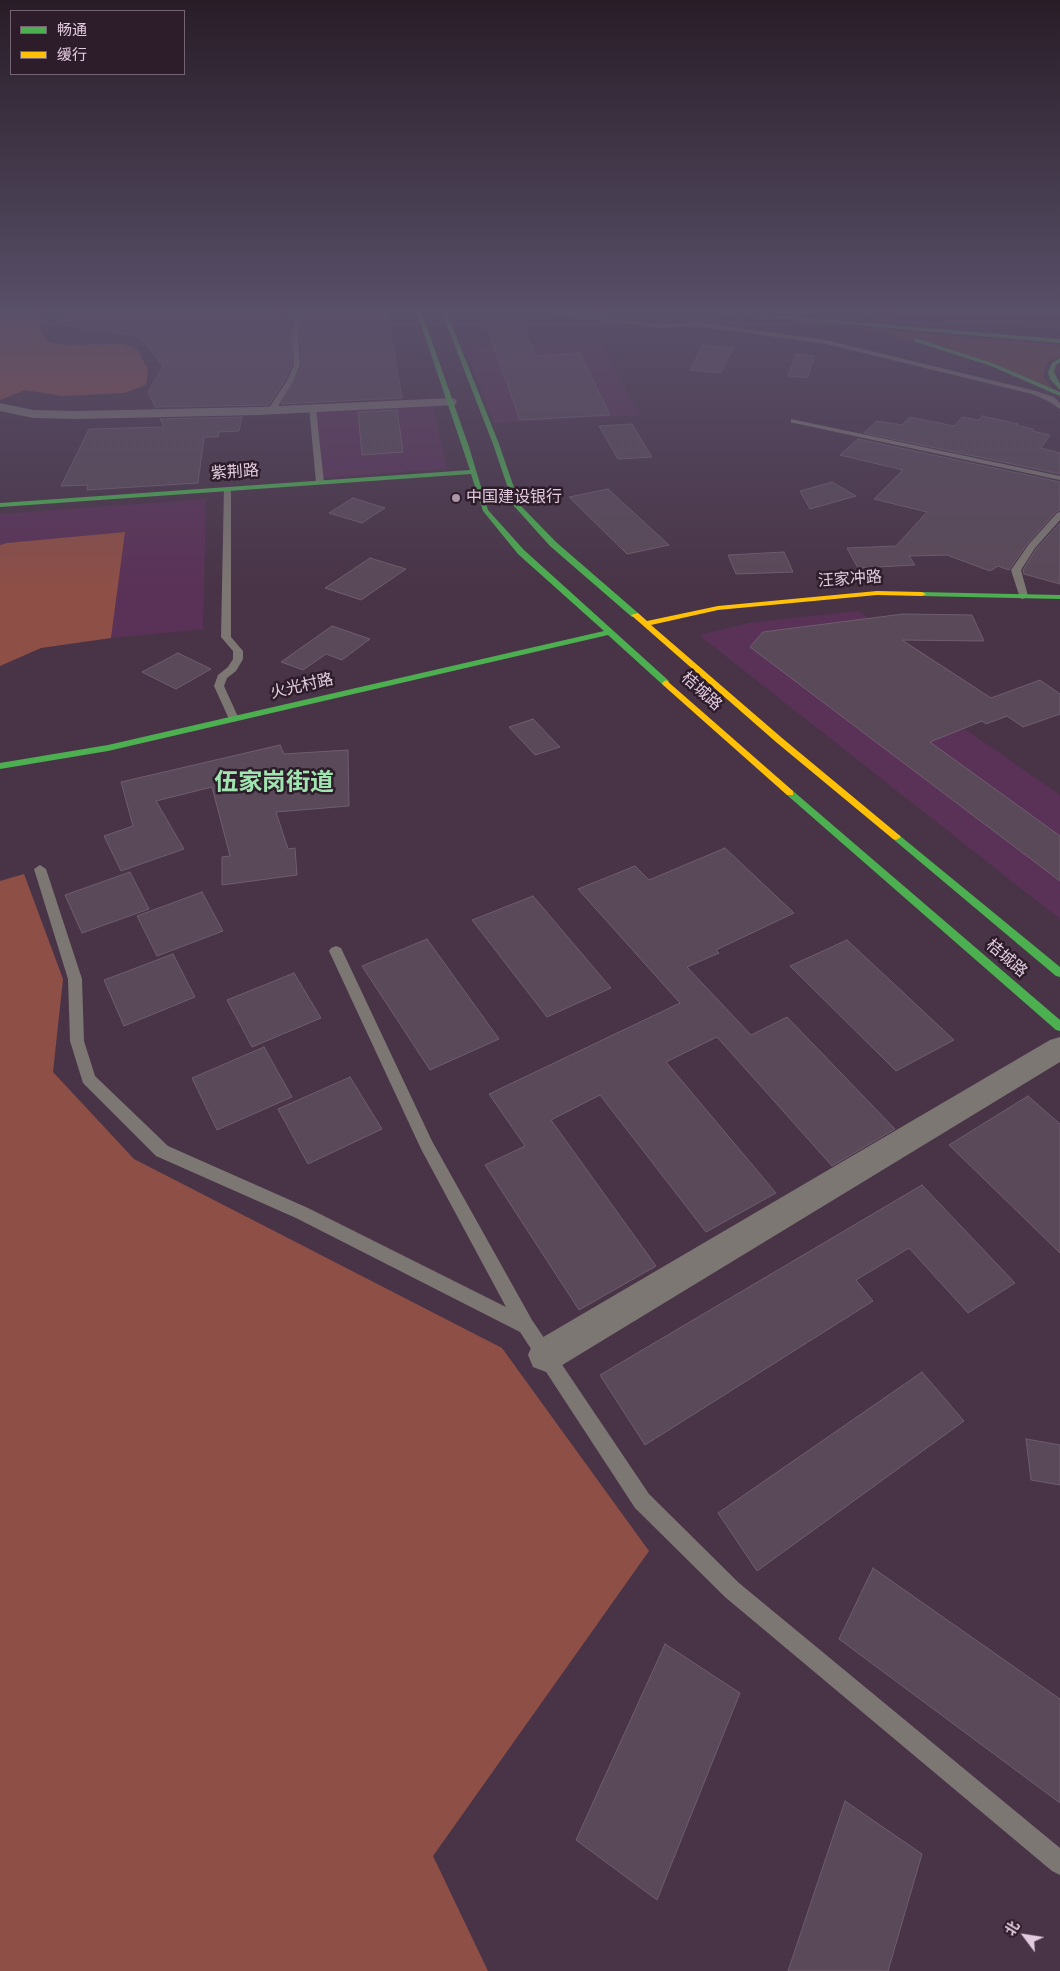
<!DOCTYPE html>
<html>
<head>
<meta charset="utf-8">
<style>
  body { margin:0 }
  #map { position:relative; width:1060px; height:1971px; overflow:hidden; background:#493447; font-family:Jost,"Noto Sans SC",sans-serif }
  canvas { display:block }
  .legend { position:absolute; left:10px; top:10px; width:175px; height:65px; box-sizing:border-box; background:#2d1c2a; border:1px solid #756272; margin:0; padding:6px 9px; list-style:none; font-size:15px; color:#e2cbde }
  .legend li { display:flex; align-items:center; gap:10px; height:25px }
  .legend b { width:25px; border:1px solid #756272 }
  .north { position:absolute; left:1000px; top:1911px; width:50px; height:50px; -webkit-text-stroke:4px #2d1c2a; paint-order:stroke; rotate:301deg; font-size:14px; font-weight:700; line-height:20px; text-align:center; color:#e2cbde }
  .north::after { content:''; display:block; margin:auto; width:18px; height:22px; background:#e2cbde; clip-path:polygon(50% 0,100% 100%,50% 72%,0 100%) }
</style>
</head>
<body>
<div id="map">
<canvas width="1060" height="1971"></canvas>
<ul class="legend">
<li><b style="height:6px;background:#4caf50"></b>畅通</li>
<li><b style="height:6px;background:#ffc107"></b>缓行</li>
</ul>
<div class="north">北</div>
</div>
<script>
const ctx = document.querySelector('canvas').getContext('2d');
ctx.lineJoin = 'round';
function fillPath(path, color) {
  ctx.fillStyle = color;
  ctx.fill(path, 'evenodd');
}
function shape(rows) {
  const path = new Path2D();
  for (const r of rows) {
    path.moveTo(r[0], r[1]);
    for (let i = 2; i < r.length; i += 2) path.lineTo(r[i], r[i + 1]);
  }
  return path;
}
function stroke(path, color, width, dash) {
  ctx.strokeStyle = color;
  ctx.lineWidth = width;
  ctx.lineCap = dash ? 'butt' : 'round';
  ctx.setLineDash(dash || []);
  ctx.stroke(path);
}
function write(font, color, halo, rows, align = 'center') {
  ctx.font = font + ' Jost,"Noto Sans SC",sans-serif';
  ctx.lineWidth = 5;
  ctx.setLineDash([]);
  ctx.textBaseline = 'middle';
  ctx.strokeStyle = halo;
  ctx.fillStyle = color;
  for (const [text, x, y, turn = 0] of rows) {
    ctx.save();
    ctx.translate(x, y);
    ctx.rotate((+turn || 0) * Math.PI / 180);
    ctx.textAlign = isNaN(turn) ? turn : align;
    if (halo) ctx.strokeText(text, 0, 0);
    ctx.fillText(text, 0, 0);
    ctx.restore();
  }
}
fillPath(shape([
  [598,340,640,415,495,423,464,348],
  [432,403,447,469,324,478,312,409],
  [206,499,203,629,111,638,124,532,0,545,0,514],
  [858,611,965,681,920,698,1060,795,1060,919,699,635,749,623]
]), '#5a3257');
fillPath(shape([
  [860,313,1060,313,1060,327,1030,327],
  [861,328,1060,345,1060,356,1048,362,1044,370,1043,377,1052,388,942,346]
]), '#6b423d');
fillPath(shape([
  [0,313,38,313,41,320,40,331,48,342,66,345,124,344,137,349,148,370,146,385,124,393,62,396,25,390,0,400],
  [125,532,111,638,41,648,0,666,0,545,7,543],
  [24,874,63,979,53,1072,134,1159,502,1348,649,1551,433,1856,488,1971,0,1971,0,881]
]), '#8e4f47');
const building = shape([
  [64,313,233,313,291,316,292,365,285,380,269,405,155,407,148,392,163,366,149,348,136,336,63,326,64,313],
  [387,313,402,398,281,404,302,366,300,336,301,314,387,313],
  [522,323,536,356,580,353,610,415,520,420,486,325,522,323],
  [703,345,733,348,721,373,690,370,703,345],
  [796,354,815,356,807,378,788,376,796,354],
  [397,410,403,452,362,455,358,412,397,410],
  [982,416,1018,424,1016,425,1033,429,1032,431,1050,435,1041,448,1060,453,1060,474,864,433,877,421,902,425,910,417,954,426,962,417,979,420,982,416],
  [242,417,239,431,219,432,218,437,204,437,198,483,87,490,88,485,61,486,89,429,164,427,160,419,242,417],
  [632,424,642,441,652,457,618,459,599,426,632,424],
  [858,439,1060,482,1060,510,1056,512,1028,543,1009,570,998,566,990,571,947,555,909,556,915,565,858,568,847,548,896,546,927,512,874,499,903,470,840,455,858,439],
  [832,482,856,496,810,509,800,491,832,482],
  [608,489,669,545,627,554,569,497,608,489],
  [353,498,385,508,362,523,329,513,353,498],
  [1060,523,1060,584,1024,574,1023,570,1036,549,1060,523],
  [784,552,793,572,736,574,728,555,784,552],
  [370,558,406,569,361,600,325,588,370,558],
  [903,614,972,615,984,641,902,640,991,698,1040,680,1060,694,1060,714,1023,727,1007,716,986,724,982,721,930,742,1060,836,1060,881,750,647,763,632,903,614],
  [332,626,370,639,342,660,326,654,303,670,281,662,332,626],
  [178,653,211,669,176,689,142,672,178,653],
  [533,719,560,747,535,755,509,727,533,719],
  [280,745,284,754,348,750,349,806,276,812,288,849,295,848,297,875,222,885,222,857,230,856,212,787,156,801,184,849,121,871,104,836,133,826,121,782,280,745],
  [725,848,794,913,716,950,719,953,687,967,751,1035,787,1017,895,1129,832,1166,717,1037,666,1062,776,1193,706,1232,600,1095,551,1120,656,1266,579,1310,485,1165,525,1146,489,1094,680,1003,578,889,635,866,649,880,725,848],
  [130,872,149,909,82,933,65,895,130,872],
  [202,892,223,931,157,956,137,916,202,892],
  [533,896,611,988,547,1017,472,920,533,896],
  [427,939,499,1039,430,1070,362,966,427,939],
  [847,940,954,1040,896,1071,790,966,847,940],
  [173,954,195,997,124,1026,104,980,173,954],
  [294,973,321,1018,252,1047,227,1000,294,973],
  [264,1047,292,1097,217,1130,192,1078,264,1047],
  [350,1077,382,1129,308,1164,278,1109,350,1077],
  [1028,1096,1060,1124,1060,1253,949,1145,1028,1096],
  [922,1185,1015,1283,968,1313,909,1248,856,1280,873,1301,645,1445,600,1375,922,1185],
  [922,1372,964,1421,757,1571,718,1513,922,1372],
  [1026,1439,1060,1445,1060,1485,1031,1480,1026,1439],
  [873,1568,1060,1699,1060,1803,839,1639,873,1568],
  [665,1644,740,1693,657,1900,576,1840,665,1644],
  [845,1801,922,1854,888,1971,788,1971,845,1801]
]);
fillPath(building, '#5a4958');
stroke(building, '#6f5d6d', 1);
fillPath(shape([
  [292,313,298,313,300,322,298,336,300,365,293,381,274,413,271,413,267,411,287,381,294,365,292,336,294,322,292,313],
  [548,313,570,313,659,324,696,322,826,340,1036,391,1054,397,1060,403,1060,409,1048,401,1032,394,826,344,696,326,659,328,548,313],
  [309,407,316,409,324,482,320,484,316,482,309,407],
  [791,419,1060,476,1060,480,794,423,791,423,791,419],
  [224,488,231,490,231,637,243,651,243,659,236,671,227,678,224,686,239,719,234,722,229,719,214,686,218,675,228,667,233,659,233,651,221,637,224,488],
  [1060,512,1060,520,1035,548,1021,570,1028,596,1023,599,1020,598,1011,570,1029,544,1057,513,1060,512],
  [40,865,46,869,82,979,84,1041,95,1076,168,1146,308,1208,506,1307,421,1149,329,951,331,948,336,946,341,948,432,1141,532,1320,649,1494,739,1583,1060,1848,1060,1875,1052,1871,725,1597,635,1508,520,1332,296,1218,156,1156,83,1083,70,1041,68,979,34,869,40,865]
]), '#7d7773');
fillPath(shape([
  [450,398,455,399,457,402,455,405,259,415,75,419,33,418,0,411,0,403,33,410,75,411,259,407,450,398],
  [1060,1037,1060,1062,559,1367,546,1372,533,1367,528,1355,533,1343,1050,1040,1060,1037]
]), '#7d7773');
fillPath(shape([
  [417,313,422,313,469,447,488,510,524,550,669,681,669,685,663,685,608,635,108,751,0,769,0,763,108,745,604,631,518,554,483,511,471,474,0,507,0,503,470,470,417,313],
  [442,313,447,313,499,444,520,505,556,542,638,613,638,617,632,617,550,546,514,506,493,444,442,313],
  [719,313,744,313,1060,339,1060,343,719,313],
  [915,338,995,364,1060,392,1060,396,991,366,913,341,915,338],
  [1060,358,1060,362,1056,365,1054,372,1060,384,1060,390,1050,379,1048,372,1052,363,1060,358],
  [919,592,1060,595,1060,599,922,596,918,594,919,592],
  [790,790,793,791,1060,1020,1060,1031,1056,1030,787,795,787,791,790,790],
  [896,834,899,835,1060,967,1060,977,1056,976,893,839,891,837,896,834]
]), '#4caf50');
fillPath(shape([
  [877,591,922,592,926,594,922,596,877,595,718,610,651,625,782,738,899,835,901,837,896,840,893,839,776,742,631,615,638,613,647,621,718,606,877,591],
  [666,680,793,791,793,795,787,795,663,685,662,683,666,680]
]), '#ffc107');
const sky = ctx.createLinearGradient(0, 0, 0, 589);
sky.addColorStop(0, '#281d27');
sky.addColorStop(0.53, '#595069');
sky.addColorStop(1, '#59506900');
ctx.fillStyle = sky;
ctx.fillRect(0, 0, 1060, 589);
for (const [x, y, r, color] of [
  [456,498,5,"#ac96a9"]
]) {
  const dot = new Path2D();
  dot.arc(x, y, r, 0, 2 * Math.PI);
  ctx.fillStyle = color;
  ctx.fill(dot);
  stroke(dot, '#2d1c2a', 2);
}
write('16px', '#e2cbde', '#2d1c2a', [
  ["紫荆路",235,473,-4],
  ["汪家冲路",850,580,-4],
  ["火光村路",302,687,-13],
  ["桔城路",701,692,42],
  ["桔城路",1006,959,41]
]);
write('16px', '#e2cbde', '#2d1c2a', [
  ["中国建设银行",466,498]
], 'left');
write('bold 24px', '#a0e5b0', '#2d1c2a', [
  ["伍家岗街道",274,784]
]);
</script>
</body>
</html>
